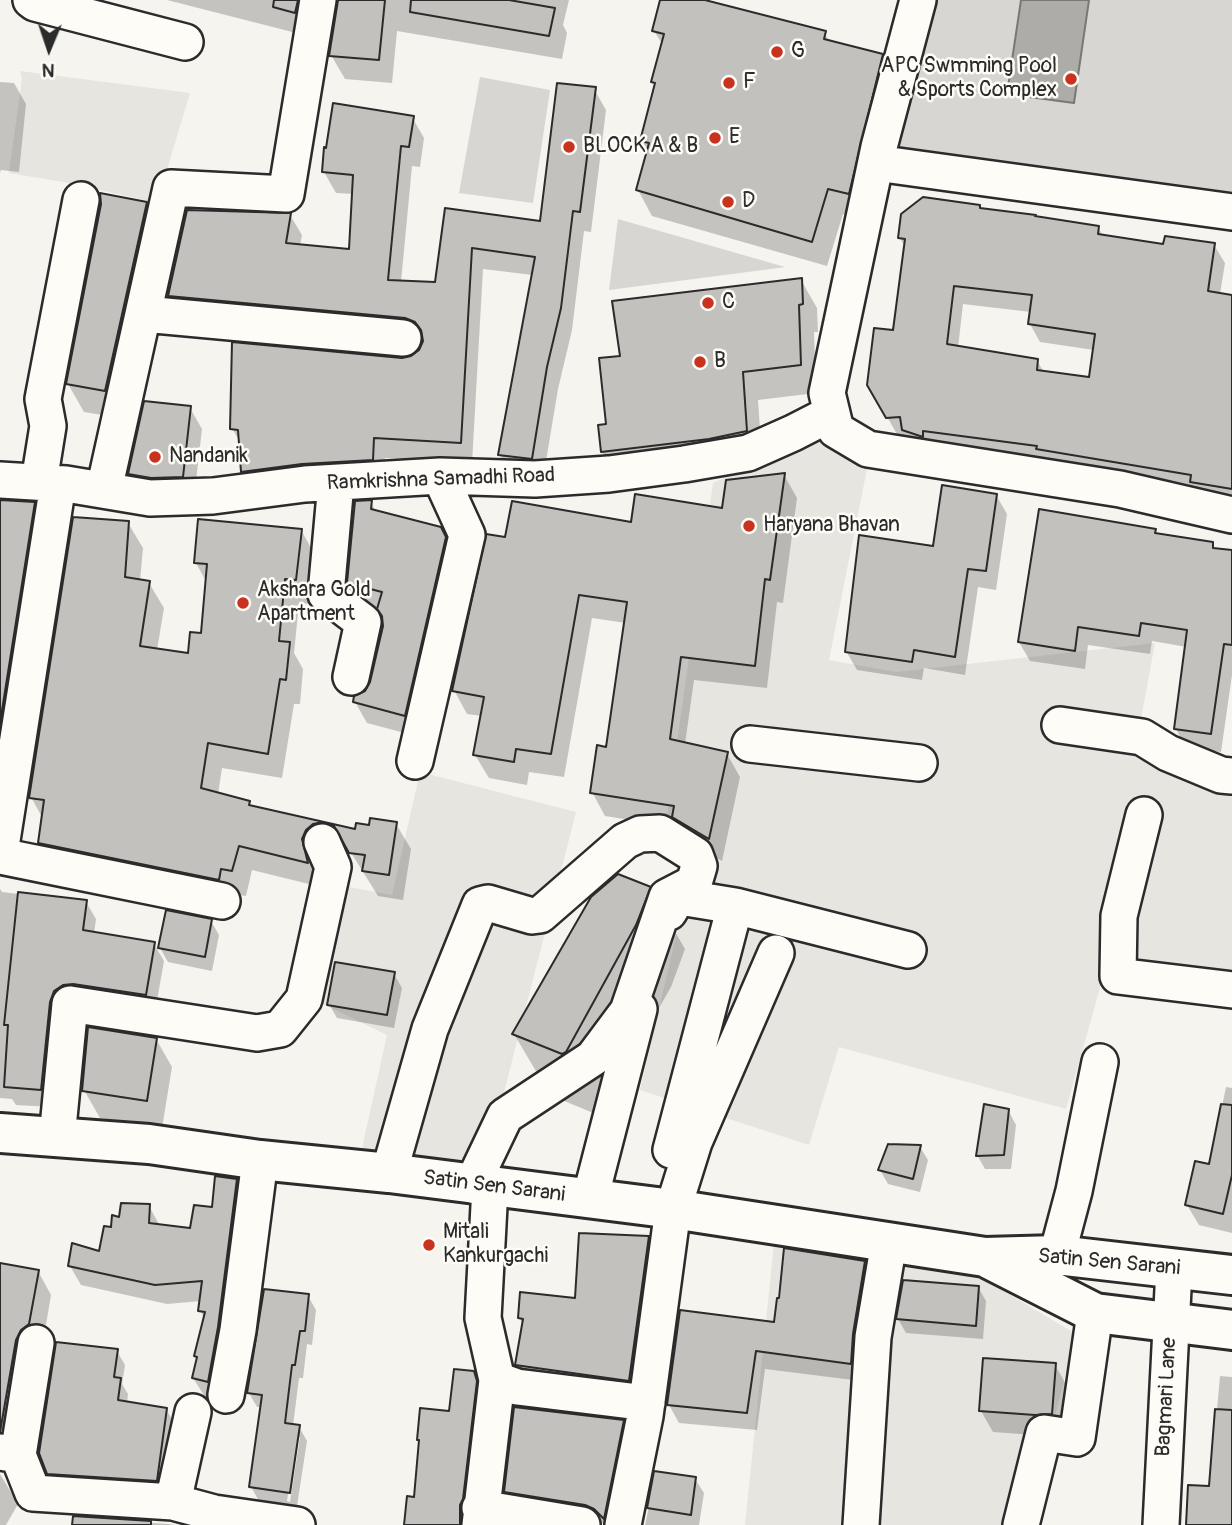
<!DOCTYPE html>
<html>
<head>
<meta charset="utf-8">
<style>
  body { margin:0 }
  #map { position:relative; width:1232px; height:1525px; overflow:hidden; background:#f5f4ef; font-family:Pangolin,sans-serif }
  canvas { display:block }
  .north { position:absolute; left:14px; top:14px; width:70px; height:70px; -webkit-text-stroke:5px #fdfcf7; paint-order:stroke; rotate:182deg; font-size:19px; font-weight:700; line-height:28px; text-align:center; color:#2b2b2b }
  .north::after { content:''; display:block; margin:auto; width:24px; height:32px; background:#2b2b2b; clip-path:polygon(50% 0,100% 100%,50% 72%,0 100%) }
</style>
</head>
<body>
<div id="map">
<canvas width="1232" height="1525"></canvas>
<div class="north">N</div>
</div>
<script>
const ctx = document.querySelector('canvas').getContext('2d');
ctx.lineJoin = 'round';
function fillPath(path, color) {
  ctx.fillStyle = color;
  ctx.fill(path, 'evenodd');
}
function shape(rows) {
  const path = new Path2D();
  for (const r of rows) {
    path.moveTo(r[0], r[1]);
    for (let i = 2; i < r.length; i += 2) path.lineTo(r[i], r[i + 1]);
  }
  return path;
}
function stroke(path, color, width, dash) {
  ctx.strokeStyle = color;
  ctx.lineWidth = width;
  ctx.lineCap = dash ? 'butt' : 'round';
  ctx.setLineDash(dash || []);
  ctx.stroke(path);
}
function write(font, color, halo, rows, align = 'center') {
  ctx.font = font + ' Pangolin,sans-serif';
  ctx.lineWidth = 5;
  ctx.setLineDash([]);
  ctx.textBaseline = 'middle';
  ctx.strokeStyle = halo;
  ctx.fillStyle = color;
  for (const [text, x, y, turn = 0] of rows) {
    ctx.save();
    ctx.translate(x, y);
    ctx.rotate((+turn || 0) * Math.PI / 180);
    ctx.textAlign = isNaN(turn) ? turn : align;
    if (halo) ctx.strokeText(text, 0, 0);
    ctx.fillText(text, 0, 0);
    ctx.restore();
  }
}
fillPath(shape([
  [20,71,190,93,157,203,69,183,9,173,22,79],
  [824,431,868,464,829,660,896,672,1155,643,1136,746,1232,783,1232,996,1103,977,1066,1109,839,1047,809,1145,640,1090,693,863,662,852,713,483],
  [420,772,576,812,501,1104,480,1173,362,1148,387,1035,315,1000,349,887,392,895],
  [775,1233,938,1252,1076,1334,1027,1525,745,1525]
]), '#e6e5e0');
fillPath(shape([
  [932,0,1232,0,1232,202,890,157],
  [480,77,550,90,533,203,459,193],
  [618,219,785,267,786,267,609,290]
]), '#d7d6d2');
const water = shape([
  [1021,0,1089,0,1074,103,1007,94,1021,0]
]);
fillPath(water, '#adaca9');
stroke(water, '#797877', 2);
fillPath(shape([
  [167,0,569,0,563,25,567,33,562,59,397,31,392,83,345,79,331,55,339,5,335,3,324,5,308,36],
  [662,0,698,0,824,33,830,42,882,56,897,81,863,218,843,214,827,266,652,216,638,190,648,152,642,141,656,87,653,81,663,45,654,31],
  [0,82,14,83,26,104,19,172,1,170,0,173],
  [594,89,606,110,591,232,584,231,572,330,558,389,543,479,512,476,500,455,533,275,483,269,472,463,385,458,384,480,254,492,242,472,241,444,232,428,402,360,411,358,420,351,425,341,418,338,181,316,170,296,290,215,302,235,300,246,350,251,354,194,336,193,324,172,412,117,424,138,420,167,412,166,401,282,436,284,447,210,542,223],
  [103,204,146,204,162,232,121,418,84,412,68,384],
  [979,206,982,210,1098,228,1104,237,1165,246,1214,245,1225,263,1220,294,1232,296,1232,505,914,448,906,435,898,436,869,385,895,332,905,247,900,238],
  [963,304,1031,312,1030,324,1040,342,1094,350,1090,379,1044,372,1037,361,958,348],
  [801,280,817,308,818,332,814,332,816,393,758,400,762,459,618,479,602,452,608,426],
  [190,408,202,429,194,498,142,495,130,474],
  [784,475,797,498,783,603,777,602,767,688,694,680,685,744,727,754,740,777,722,861,687,840,680,828,605,816,592,792,608,749,626,623,592,618,564,777,529,772,527,785,489,778,475,755,482,716,467,714,454,690,507,539,632,524,724,510],
  [996,495,1007,514,996,590,978,587,965,675,924,668,922,680,857,670,846,651],
  [0,502,34,504,42,519,0,787],
  [371,502,376,512,440,529,453,551,416,736,367,723,355,702,367,692,372,683,384,626,384,616,379,609,361,604,349,583],
  [128,523,143,548,140,581,149,583,164,608,157,650,189,655,202,635,207,583,196,563,301,530,315,555,310,604,299,603,294,653,303,669,300,704,294,704,282,778,222,768,218,794,249,802,252,807,356,831,396,824,411,849,403,900,378,896,350,851,339,847,321,887,252,870,246,896,54,868,40,843,43,819,31,797],
  [1155,531,1157,535,1212,543,1216,550,1232,552,1232,675,1221,752,1186,748,1176,729,1187,647,1152,641,1150,654,1088,645,1085,669,1030,661,1019,642],
  [650,888,685,949,671,987,598,1115,550,1095,514,1034],
  [0,889,2,892,86,902,96,919,94,934,154,944,164,961,155,1012,84,1001,51,1107,16,1105,12,1099,0,1098],
  [211,921,219,935,212,971,168,962,160,948],
  [394,974,402,988,394,1028,337,1018,329,1004],
  [156,1039,172,1067,162,1128,100,1118,84,1090],
  [1226,1087,1232,1088,1232,1233,1199,1225,1187,1205,1210,1166],
  [1008,1110,1016,1125,1011,1169,985,1169,977,1155],
  [920,1147,928,1160,920,1192,888,1184,880,1170],
  [236,1180,247,1200,218,1400,205,1397,193,1378,205,1319,200,1310,201,1301,167,1304,81,1285,70,1266,100,1253,120,1219,149,1206,160,1226,191,1230,214,1209],
  [648,1238,656,1252,637,1394,525,1379,517,1365,524,1325,519,1318,577,1300],
  [864,1262,875,1281,861,1381,765,1369,757,1430,679,1423,669,1405,775,1324],
  [861,1276,865,1276,853,1343,850,1342],
  [0,1265,38,1271,51,1295,42,1348,0,1461],
  [978,1287,986,1301,983,1339,906,1333,898,1319],
  [308,1296,316,1310,312,1345,307,1344,303,1378,299,1378,293,1426,299,1427,307,1441,297,1506,259,1501,251,1487,262,1407,257,1407,249,1393],
  [296,1437,300,1437,290,1502,287,1501],
  [117,1351,125,1365,122,1384,128,1394,127,1403,166,1409,174,1423,164,1494,137,1492,129,1479,129,1470,120,1491,57,1487,49,1473],
  [1055,1365,1067,1386,1063,1435,1048,1436,993,1432,981,1411],
  [473,1372,482,1387,468,1525,406,1525,415,1499,421,1444,418,1439,451,1413],
  [1220,1376,1232,1377,1232,1525,1188,1525,1210,1488],
  [622,1422,631,1436,613,1525,603,1525,603,1523,595,1519,514,1506,506,1491],
  [656,1473,695,1479,704,1493,699,1525,645,1525],
  [0,1474,18,1504,6,1525,0,1525],
  [123,1521,169,1524,174,1525,122,1525]
]), '#0003');
const building = shape([
  [274,0,298,0,295,13,273,7,274,0],
  [338,0,385,0,379,60,329,56,338,0],
  [411,0,509,0,555,8,549,36,410,12,411,0],
  [660,0,705,0,826,31,824,39,883,54,849,194,828,189,812,242,636,190,649,143,640,141,655,83,651,82,664,34,652,31,660,0],
  [557,83,596,87,580,212,573,211,561,308,547,367,532,459,498,455,535,257,472,248,461,443,374,438,373,460,302,464,241,472,238,430,230,429,232,342,402,358,411,356,419,350,423,341,421,330,415,322,405,318,168,296,187,210,291,213,286,243,349,249,353,175,322,172,324,147,326,148,333,103,414,116,409,147,401,146,388,280,435,282,445,208,540,221,557,83],
  [100,193,147,202,105,391,66,384,101,204,100,193],
  [923,197,980,205,980,208,1036,215,1035,216,1099,226,1098,234,1163,244,1165,236,1215,243,1208,291,1232,295,1232,489,1190,482,1191,475,1036,449,1037,446,923,431,923,437,902,430,900,417,886,418,867,385,874,328,893,330,905,239,898,238,901,214,923,197],
  [954,286,1032,295,1028,324,1095,334,1089,377,1037,370,1038,359,947,344,954,286],
  [802,278,803,304,799,305,801,365,743,372,747,431,709,439,601,452,598,425,606,424,599,358,620,356,612,301,802,278],
  [144,401,191,406,183,477,151,478,128,474,144,401],
  [785,473,770,580,765,579,755,666,681,657,670,739,728,752,709,839,672,817,674,806,590,793,597,745,606,747,627,602,579,595,551,754,516,749,514,762,473,755,484,697,452,691,486,534,505,537,512,501,631,522,635,494,722,508,726,480,785,473],
  [942,485,997,494,986,571,968,569,955,657,914,650,912,662,845,652,859,535,933,546,942,485],
  [0,500,35,502,0,723,0,500],
  [372,500,371,509,441,527,446,537,405,716,353,702,354,696,365,691,370,682,383,626,382,616,377,609,382,592,347,583,355,501,372,500],
  [1039,509,1156,529,1155,533,1213,542,1213,548,1232,550,1232,645,1224,644,1211,734,1174,729,1187,630,1141,623,1139,636,1078,627,1075,651,1018,642,1039,509],
  [73,517,129,521,125,577,150,581,140,646,188,653,190,632,201,633,207,564,194,563,198,519,302,529,296,580,285,579,279,641,290,642,286,680,280,679,268,754,208,743,201,788,250,801,249,805,355,829,356,823,369,825,370,818,397,822,389,875,362,871,365,855,349,853,334,826,324,822,313,824,306,830,302,839,308,863,239,846,232,871,221,869,219,880,38,843,44,800,29,798,73,517],
  [618,874,651,887,636,925,566,1052,562,1054,512,1034,591,897,618,874],
  [18,892,87,900,83,930,155,942,146,995,73,984,63,985,54,991,50,1002,41,1090,4,1087,8,1025,4,1025,18,892],
  [166,910,212,919,205,957,158,948,166,910],
  [335,962,395,972,387,1015,327,1005,335,962],
  [88,1027,157,1038,147,1101,82,1091,88,1027],
  [984,1104,1009,1109,1004,1155,976,1156,984,1104],
  [1221,1104,1232,1105,1232,1175,1223,1214,1185,1205,1195,1161,1209,1164,1221,1104],
  [888,1144,921,1145,913,1179,878,1170,888,1144],
  [215,1176,237,1179,218,1327,208,1382,192,1378,197,1357,194,1356,205,1312,198,1311,202,1281,155,1285,68,1266,72,1243,99,1251,104,1226,111,1227,112,1215,119,1217,121,1203,150,1204,149,1223,190,1228,194,1205,212,1207,215,1176],
  [579,1233,649,1236,629,1381,515,1365,523,1319,518,1318,520,1292,575,1298,579,1233],
  [784,1248,865,1261,853,1334,851,1364,756,1351,747,1413,667,1405,680,1310,774,1322,777,1298,779,1298,784,1248],
  [0,1263,39,1270,29,1324,21,1330,16,1340,0,1432,0,1263],
  [903,1280,979,1286,976,1326,896,1319,903,1280],
  [264,1289,309,1294,305,1331,300,1331,295,1365,292,1365,285,1423,300,1425,290,1493,249,1487,262,1395,247,1393,264,1289],
  [56,1342,118,1349,114,1377,121,1378,118,1400,167,1408,157,1481,47,1474,39,1453,56,1342],
  [983,1358,1056,1363,1052,1414,1035,1415,979,1411,983,1358],
  [454,1369,474,1371,477,1381,463,1499,460,1505,460,1525,404,1525,407,1496,414,1497,419,1440,417,1440,420,1408,449,1411,454,1369],
  [514,1407,624,1420,604,1519,594,1509,585,1505,504,1492,514,1407],
  [1215,1409,1232,1410,1232,1525,1186,1525,1188,1485,1209,1486,1215,1409],
  [654,1471,696,1477,691,1515,647,1508,654,1471],
  [73,1516,151,1521,151,1525,72,1525,73,1516]
]);
fillPath(building, '#c2c1be');
stroke(building, '#2b2b2b', 2);
const minor = shape([
  [31,0,35,3,185,42],
  [918,0,879,147,827,393,836,430,868,449,1120,489,1232,515],
  [876,163,1232,212],
  [144,314,403,338],
  [0,480,66,484,150,498,213,496,305,484,440,476,535,479,609,474,684,464,748,453,793,433,832,413],
  [39,482,48,426,43,399,81,200],
  [336,483,326,594,363,622,351,677],
  [104,490,171,188,286,194,318,0],
  [1060,725,1142,737,1168,753,1221,775,1232,776],
  [750,744,919,763],
  [415,761,467,535,440,476],
  [1144,815,1119,916,1118,976,1232,990],
  [0,853,58,484],
  [0,856,222,901],
  [669,912,676,900,686,898,735,906,908,950],
  [57,1138,70,1004,257,1033,280,1029,304,999,333,867,322,842],
  [671,1150,735,906],
  [389,1173,430,1029,480,905,488,903,532,916,540,915,625,841,640,834,660,833,695,855,699,866,694,883,667,897,628,1011,593,1058,505,1116,472,1185],
  [590,1199,639,1009],
  [1057,1255,1074,1191,1100,1062],
  [497,1380,517,1387,647,1403],
  [226,1395,238,1330,260,1160],
  [193,1412,173,1502,214,1513,297,1525],
  [0,1452,18,1455,36,1343],
  [18,1455,33,1493,173,1502],
  [480,1508,582,1525],
  [480,1525,497,1380,483,1318,490,1187],
  [623,1525,645,1416,673,1209,694,1142,776,953],
  [861,1525,873,1337,889,1242],
  [1021,1525,1044,1433,1077,1438,1095,1313],
  [1161,1525,1174,1269]
]);
const major = shape([
  [0,1133,149,1144,260,1160,389,1173,673,1209,985,1257,1057,1255,1232,1275],
  [987,1258,1095,1313,1232,1330]
]);
stroke(minor, '#2b2b2b', 40);
stroke(major, '#2b2b2b', 44);
stroke(minor, '#fdfcf7', 35);
stroke(major, '#fdfcf7', 38);
for (const [x, y, r, color] of [
  [777,52,7,"#c8321e"],
  [1071,79,7,"#c8321e"],
  [729,83,7,"#c8321e"],
  [715,138,7,"#c8321e"],
  [569,147,7,"#c8321e"],
  [728,202,7,"#c8321e"],
  [708,303,7,"#c8321e"],
  [700,362,7,"#c8321e"],
  [155,457,7,"#c8321e"],
  [749,526,7,"#c8321e"],
  [243,603,7,"#c8321e"],
  [429,1245,7,"#c8321e"]
]) {
  const dot = new Path2D();
  dot.arc(x, y, r, 0, 2 * Math.PI);
  ctx.fillStyle = color;
  ctx.fill(dot);
  stroke(dot, '#fdfcf7', 2.5);
}
write('21px', '#2b2b2b', '#fdfcf7', [
  ["G",791,52],
  ["APC Swmming Pool",1057,67,"right"],
  ["& Sports Complex",1057,91,"right"],
  ["F",743,83],
  ["E",729,138],
  ["BLOCK A & B",583,147],
  ["D",742,202],
  ["C",722,303],
  ["B",714,362],
  ["Nandanik",169,457],
  ["Haryana Bhavan",763,526],
  ["Akshara Gold",257,591],
  ["Apartment",257,615],
  ["Mitali",443,1233],
  ["Kankurgachi",443,1257]
], 'left');
write('21px', '#2b2b2b', '#fdfcf7', [
  ["Ramkrishna Samadhi Road",441,480,-2],
  ["Satin Sen Sarani",494,1187,7],
  ["Satin Sen Sarani",1109,1263,5],
  ["Bagmari Lane",1167,1397,-87]
]);
</script>
</body>
</html>
